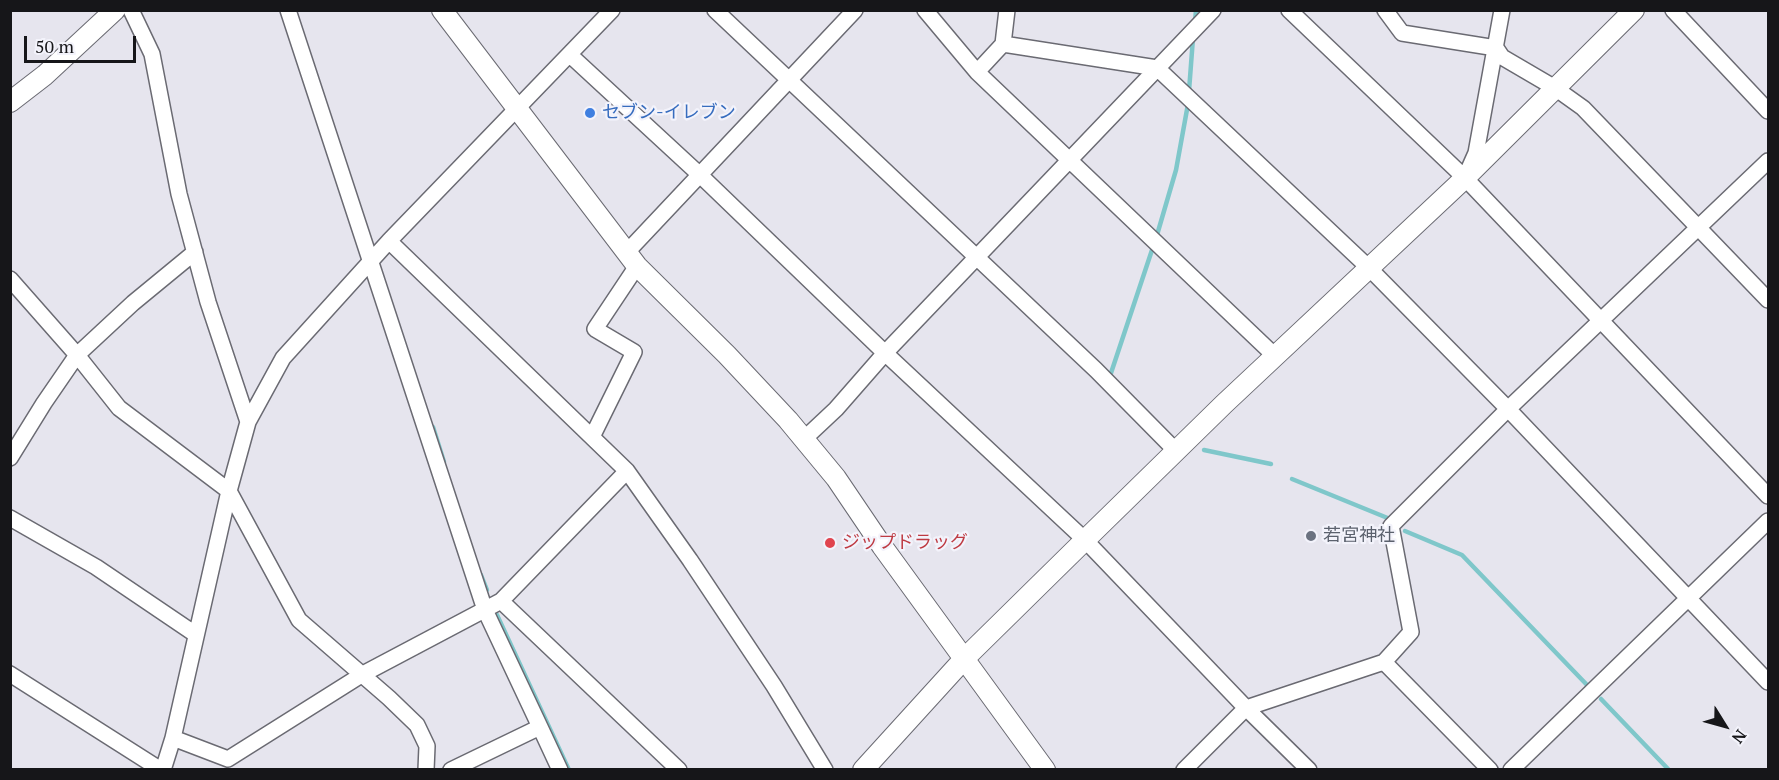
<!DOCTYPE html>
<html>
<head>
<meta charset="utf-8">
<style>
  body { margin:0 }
  #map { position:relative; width:1779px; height:780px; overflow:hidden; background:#e6e5ee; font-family:"PT Serif",serif }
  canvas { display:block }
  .frame { position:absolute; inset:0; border:12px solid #161619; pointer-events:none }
  .north { position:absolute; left:1695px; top:696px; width:60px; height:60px; -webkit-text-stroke:4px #f3f3fb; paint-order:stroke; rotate:127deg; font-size:16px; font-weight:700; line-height:24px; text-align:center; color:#161619 }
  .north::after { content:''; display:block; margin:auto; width:21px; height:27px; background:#161619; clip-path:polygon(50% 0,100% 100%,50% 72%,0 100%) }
  .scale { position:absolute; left:24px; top:36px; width:112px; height:27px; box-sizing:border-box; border:3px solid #161619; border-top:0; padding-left:8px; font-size:18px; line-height:21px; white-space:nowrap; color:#161619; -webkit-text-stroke:4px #f3f3fb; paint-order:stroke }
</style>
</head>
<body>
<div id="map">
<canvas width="1779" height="780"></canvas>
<div class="frame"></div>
<div class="north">N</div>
<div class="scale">50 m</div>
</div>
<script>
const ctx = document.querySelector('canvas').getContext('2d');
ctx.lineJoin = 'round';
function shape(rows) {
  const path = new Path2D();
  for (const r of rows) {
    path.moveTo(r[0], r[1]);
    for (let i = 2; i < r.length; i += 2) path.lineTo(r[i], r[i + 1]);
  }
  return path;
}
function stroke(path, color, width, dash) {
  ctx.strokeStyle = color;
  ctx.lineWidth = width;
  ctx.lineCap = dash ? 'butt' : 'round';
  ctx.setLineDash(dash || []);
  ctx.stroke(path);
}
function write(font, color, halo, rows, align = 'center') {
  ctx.font = font + ' "PT Serif","Noto Sans JP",serif';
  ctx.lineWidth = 4.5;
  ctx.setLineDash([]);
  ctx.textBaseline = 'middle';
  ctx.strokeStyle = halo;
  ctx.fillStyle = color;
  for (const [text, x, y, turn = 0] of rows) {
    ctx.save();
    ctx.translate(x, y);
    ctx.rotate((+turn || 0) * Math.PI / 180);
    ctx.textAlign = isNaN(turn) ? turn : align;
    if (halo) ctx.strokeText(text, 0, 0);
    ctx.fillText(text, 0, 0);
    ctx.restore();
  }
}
stroke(shape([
  [1195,22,1196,10],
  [1189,91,1193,38],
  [1157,235,1176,170,1188,104],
  [1110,376,1152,250],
  [433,427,444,462],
  [1204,450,1271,464],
  [1292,479,1390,519],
  [1405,531,1462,555,1588,686],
  [481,575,487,590],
  [497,615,569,770],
  [1601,699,1669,770]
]), '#7fc7ca', 4.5);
const minor = shape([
  [131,10,152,54,179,194,208,302,248,422],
  [288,10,485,610,540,727,451,770],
  [715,10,1096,370,1176,451],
  [925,10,977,72,1276,357],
  [1007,10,1003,44,1157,68,1369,268,1508,409,1768,682],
  [1289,10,1465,178,1768,496],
  [1385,10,1402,33,1496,48,1502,57,1555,88,1583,108,1768,300],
  [1673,10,1768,111],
  [570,55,700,175,885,353,1085,540,1246,708,1309,770],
  [977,72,1003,44],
  [1468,171,1476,153,1502,10],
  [389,241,627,471,690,560,774,686,825,770],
  [627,252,855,10],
  [10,279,77,355,119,408,229,491,299,620,389,698,417,725,427,746,426,770],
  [592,437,634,352,595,329,637,266],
  [804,439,836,409,885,353,1213,10],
  [10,458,44,403,77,355,133,303,195,252],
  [10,518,96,567,195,634],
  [501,601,627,471],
  [1384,662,1490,770],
  [10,674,161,770],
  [540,727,560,770],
  [173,738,228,759,363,674,501,601,679,770],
  [163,770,173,738,229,491,248,422,283,358,389,241,612,10],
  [1184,770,1246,708,1384,662,1411,632,1391,526,1508,409,1768,161],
  [1511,770,1768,521]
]);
const tertiary = shape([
  [442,10,637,266,727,355,788,420,836,478,882,546,1045,770],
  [10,102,45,75,115,10],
  [863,770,964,659,1085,540,1224,404,1465,178,1634,10]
]);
stroke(minor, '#6a6a72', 18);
stroke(tertiary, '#6a6a72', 22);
stroke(minor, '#fff', 15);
stroke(tertiary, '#fff', 20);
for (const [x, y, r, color] of [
  [590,113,6,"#3f7fe0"],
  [1311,536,6,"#6b7280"],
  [830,543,6,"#e0444e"]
]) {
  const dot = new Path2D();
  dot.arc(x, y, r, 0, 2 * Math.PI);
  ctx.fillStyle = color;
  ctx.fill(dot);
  stroke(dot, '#f3f3fb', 2);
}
write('18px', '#366cbe', '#f3f3fb', [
  ["セブン-イレブン",602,113]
], 'left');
write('18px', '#5b616d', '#f3f3fb', [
  ["若宮神社",1323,536]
], 'left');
write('18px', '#be3a42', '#f3f3fb', [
  ["ジップドラッグ",842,543]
], 'left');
</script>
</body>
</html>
